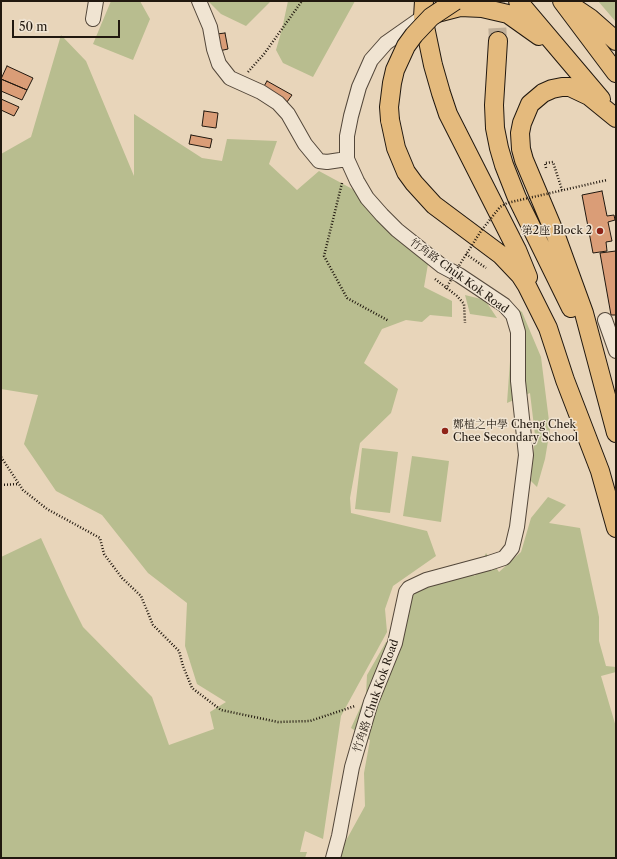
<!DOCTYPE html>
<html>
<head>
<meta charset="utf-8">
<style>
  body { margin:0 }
  #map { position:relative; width:617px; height:859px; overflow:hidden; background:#e8d5ba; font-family:"Libre Caslon Text",serif }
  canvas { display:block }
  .frame { position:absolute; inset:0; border:2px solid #21180f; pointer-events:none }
  .scale { position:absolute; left:12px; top:20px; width:108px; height:18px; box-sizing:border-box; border:2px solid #21180f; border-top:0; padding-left:5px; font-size:12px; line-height:14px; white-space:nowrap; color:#21180f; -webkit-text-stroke:3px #f0e4d2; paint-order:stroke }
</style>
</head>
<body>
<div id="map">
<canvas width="617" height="859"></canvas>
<div class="frame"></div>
<div class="scale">50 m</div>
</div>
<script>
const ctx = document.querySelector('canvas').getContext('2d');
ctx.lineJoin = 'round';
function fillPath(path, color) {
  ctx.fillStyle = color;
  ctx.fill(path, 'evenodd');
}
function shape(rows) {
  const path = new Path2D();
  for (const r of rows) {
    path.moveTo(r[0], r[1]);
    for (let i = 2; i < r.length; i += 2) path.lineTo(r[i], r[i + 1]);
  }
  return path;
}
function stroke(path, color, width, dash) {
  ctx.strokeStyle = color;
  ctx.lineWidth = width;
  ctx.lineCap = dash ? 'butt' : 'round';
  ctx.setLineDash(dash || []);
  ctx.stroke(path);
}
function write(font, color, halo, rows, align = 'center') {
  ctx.font = font + ' "Libre Caslon Text","Noto Serif TC",serif';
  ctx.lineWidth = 3;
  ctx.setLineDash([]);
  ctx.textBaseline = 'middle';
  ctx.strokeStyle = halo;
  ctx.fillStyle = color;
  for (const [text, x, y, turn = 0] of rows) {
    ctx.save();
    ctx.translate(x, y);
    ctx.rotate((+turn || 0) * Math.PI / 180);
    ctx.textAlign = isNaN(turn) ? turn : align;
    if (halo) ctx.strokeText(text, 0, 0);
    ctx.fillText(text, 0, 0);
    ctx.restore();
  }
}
fillPath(shape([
  [111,1,140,1,150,19,133,60,93,44],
  [208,1,271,1,246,26,221,14],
  [288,1,355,1,313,77,283,63,276,50,282,29],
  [598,1,616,1,616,22],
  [61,35,86,61,134,176,134,114,202,158,222,161,227,139,277,141,269,164,297,190,319,171,356,191,374,216,428,264,424,287,452,301,452,317,430,315,422,322,406,320,382,329,364,363,398,389,391,413,360,443,350,498,351,513,427,531,436,556,393,586,385,609,387,632,341,716,323,839,305,831,300,852,307,852,305,858,1,858,1,557,41,538,67,595,83,627,152,697,169,745,214,729,210,712,226,702,197,684,185,646,187,603,148,573,102,515,56,491,24,444,38,395,1,389,1,154,31,137],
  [465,295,485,300,497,318,470,314],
  [518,309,522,312,541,357,550,429,545,459,537,487,531,481,535,435,530,393,507,403,510,361,523,363,523,331],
  [362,448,398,452,390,513,355,509],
  [412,456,449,461,441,522,403,516],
  [548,497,566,505,549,523,580,528,599,617,599,641,606,666,616,667,616,672,601,676,616,727,616,858,339,858,343,846,365,806,364,773,370,740,351,728,366,695,367,675,386,642,392,642,421,575,457,565,475,576,486,553,499,572,521,552,531,518]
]), '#b8bd8f');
const building = shape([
  [225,33,228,49,219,51,217,34,225,33],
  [7,66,33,78,27,90,1,79,7,66],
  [1,79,27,90,22,100,1,91,1,79],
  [267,81,292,95,287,102,263,88,267,81],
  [1,99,19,107,14,116,1,110,1,99],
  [204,111,218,113,216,128,202,126,204,111],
  [191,135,212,139,210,148,189,144,191,135],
  [602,191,607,216,614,215,615,220,608,222,612,241,606,242,607,251,593,253,582,195,602,191],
  [616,251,616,315,611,315,600,253,616,251]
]);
fillPath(building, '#da9d77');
stroke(building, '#21180f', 1);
stroke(shape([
  [496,1,498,41]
]), '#c0af98', 18, [18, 9]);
const minor = shape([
  [199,1,210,27,214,49,219,64,230,78,261,92,278,103,288,114,305,144,319,161,327,162,347,159],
  [93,19,96,1],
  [605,320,616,351],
  [333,858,339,836,352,767,371,702,395,643,406,592,409,588,426,580,489,563,504,558,512,548,517,527,526,455,518,381,518,332,513,315,504,305,459,275,442,266,397,230,382,215,367,198,357,181,347,159,347,136,351,116,359,87,371,60,386,43,423,17]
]);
const major = shape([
  [424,1,423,17,433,65,441,93,448,114,517,250,528,277],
  [518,1,601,99],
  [562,1,616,73],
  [569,4,590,18,616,41],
  [437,13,460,7,482,8,508,14,539,36],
  [498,41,494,105,495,128,499,148,504,165,517,198,571,308],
  [616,118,589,96,570,87,562,87,552,89,543,93,530,104,522,123,520,133,521,149,524,160,556,236,584,313,616,433],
  [390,120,396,148,406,172,414,183,434,205,501,255,520,275,527,286,548,328,565,380,600,471,616,528]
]);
stroke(minor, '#53473a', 16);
stroke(major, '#21180f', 20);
stroke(shape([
  [248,72,264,54,302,1],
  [546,168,545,163,553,162,562,190],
  [342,183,324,256,347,298,389,321],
  [466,254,486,268],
  [435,279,457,296,464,304,465,323],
  [1,457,23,490,47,509,100,538,104,554,122,578,141,596,153,625,179,651,183,666,192,688,221,710,278,722,310,721,355,706],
  [1,485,19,484]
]), '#21180f', 2.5, [1, 2]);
stroke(minor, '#f0e4d2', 14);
stroke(major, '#e4ba7d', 18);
const majorBridge = shape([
  [390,120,389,107,392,83,395,70,406,46,414,35,431,17,455,1]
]);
stroke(majorBridge, '#21180f', 20, []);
stroke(shape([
  [446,289,455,272,481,231,500,207,507,203,607,180]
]), '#21180f', 2.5, [1, 2]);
stroke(majorBridge, '#e4ba7d', 18);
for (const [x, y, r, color] of [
  [600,231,4,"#8f2418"],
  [445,431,4,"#8f2418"]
]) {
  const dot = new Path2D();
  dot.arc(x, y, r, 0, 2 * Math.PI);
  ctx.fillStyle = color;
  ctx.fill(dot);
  stroke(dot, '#f0e4d2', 1.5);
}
write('11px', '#21180f', '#f0e4d2', [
  ["第2座 Block 2",592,231],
  ["鄭植之中學 Cheng Chek",453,425,"left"],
  ["Chee Secondary School",453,438,"left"]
], 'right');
write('11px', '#21180f', '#f0e4d2', [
  ["竹角路 Chuk Kok Road",459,276,36],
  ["竹角路 Chuk Kok Road",376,696,-71]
]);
</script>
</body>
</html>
